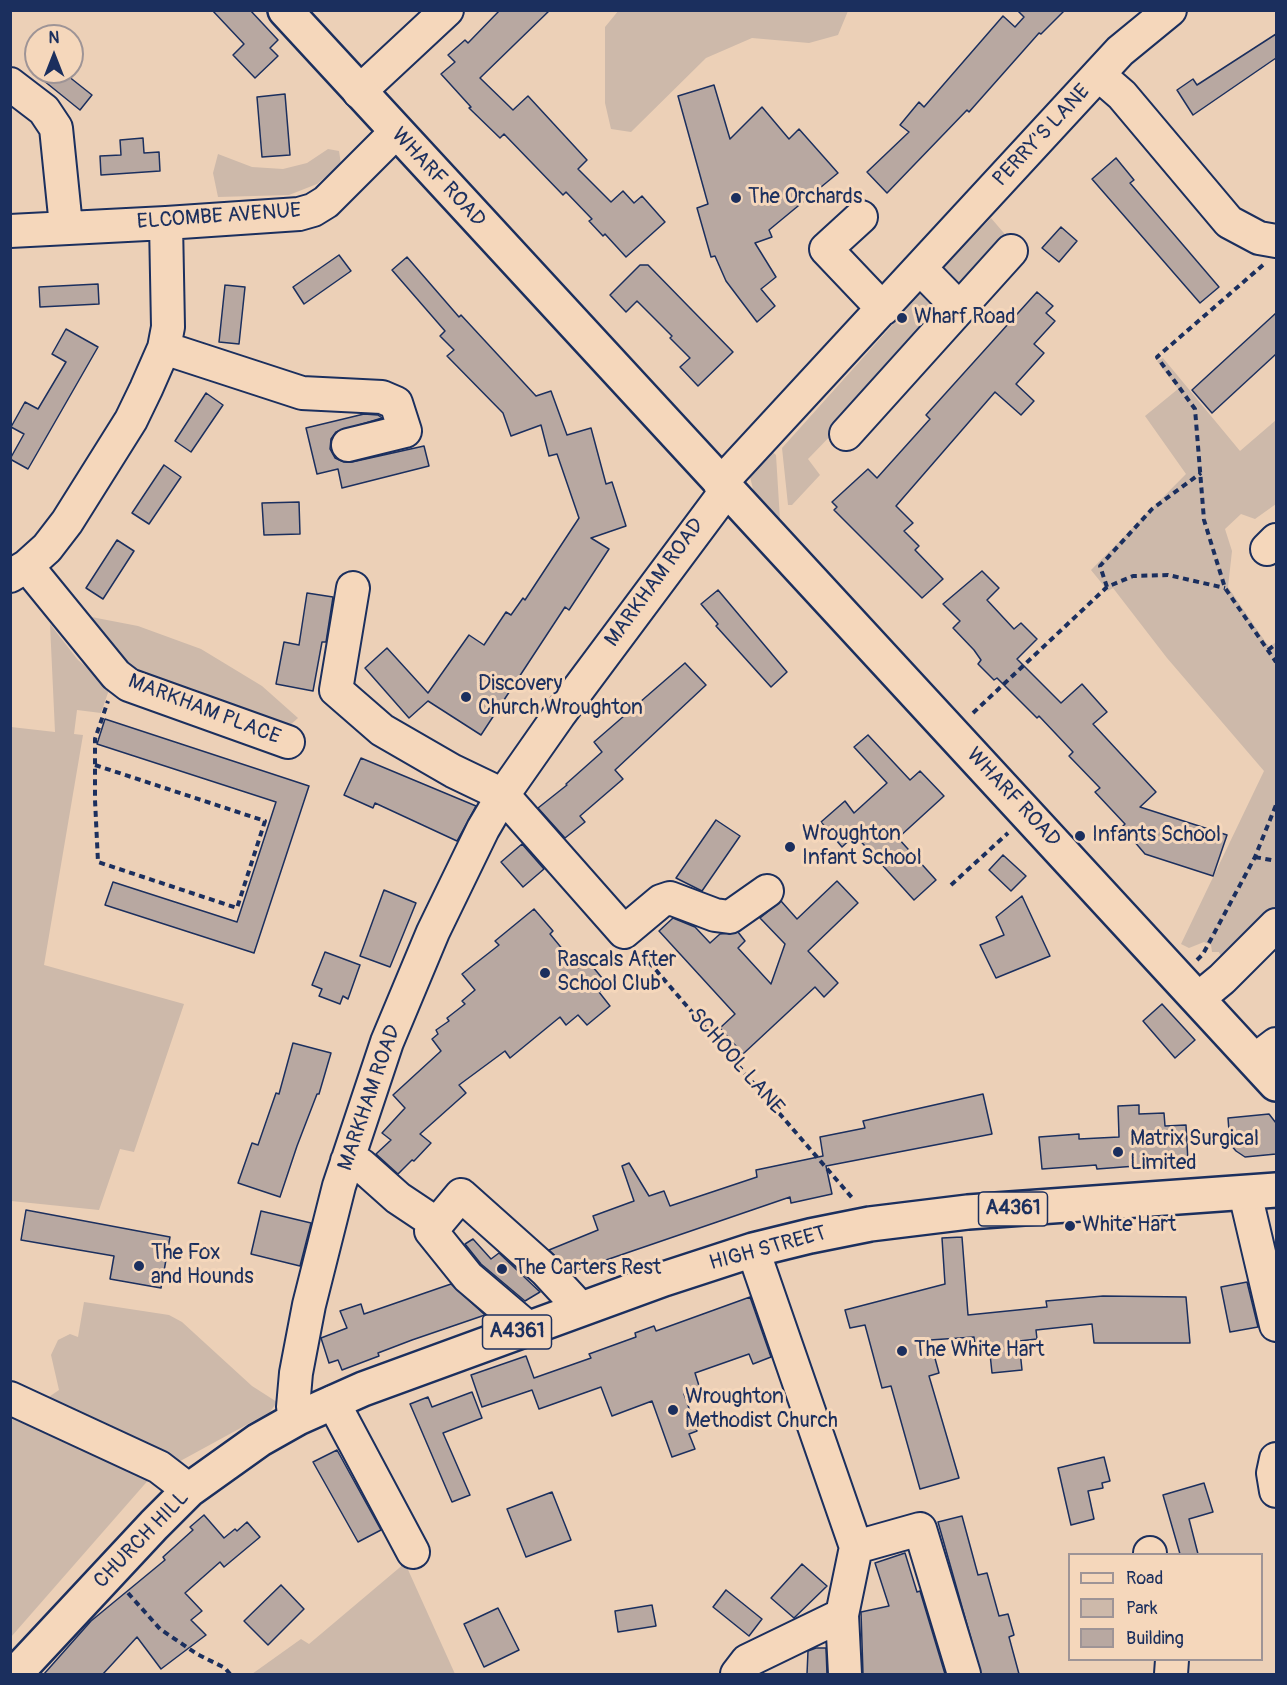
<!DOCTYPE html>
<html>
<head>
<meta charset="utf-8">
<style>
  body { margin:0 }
  #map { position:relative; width:1287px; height:1685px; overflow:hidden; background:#ecd0b7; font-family:Pangolin,sans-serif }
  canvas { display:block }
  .frame { position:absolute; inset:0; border:12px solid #1b2f5e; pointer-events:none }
  .legend { position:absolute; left:1068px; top:1553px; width:195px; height:108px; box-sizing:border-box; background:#f5d7bb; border:2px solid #9e9496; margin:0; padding:8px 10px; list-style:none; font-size:18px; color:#1b2f5e }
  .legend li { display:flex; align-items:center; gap:12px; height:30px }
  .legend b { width:30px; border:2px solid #9e9496 }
  .north { position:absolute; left:24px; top:24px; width:60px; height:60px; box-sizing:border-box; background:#f5d7bb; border:2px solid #9e9496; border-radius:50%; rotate:0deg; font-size:16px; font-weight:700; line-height:24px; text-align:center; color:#1b2f5e }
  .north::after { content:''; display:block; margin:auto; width:21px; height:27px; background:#1b2f5e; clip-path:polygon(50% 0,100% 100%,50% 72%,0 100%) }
</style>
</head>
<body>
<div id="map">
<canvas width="1287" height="1685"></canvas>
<div class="frame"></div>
<ul class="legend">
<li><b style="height:8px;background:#f5d7bb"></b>Road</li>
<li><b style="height:16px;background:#cdb9aa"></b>Park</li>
<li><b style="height:16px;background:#b8a8a1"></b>Building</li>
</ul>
<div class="north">N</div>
</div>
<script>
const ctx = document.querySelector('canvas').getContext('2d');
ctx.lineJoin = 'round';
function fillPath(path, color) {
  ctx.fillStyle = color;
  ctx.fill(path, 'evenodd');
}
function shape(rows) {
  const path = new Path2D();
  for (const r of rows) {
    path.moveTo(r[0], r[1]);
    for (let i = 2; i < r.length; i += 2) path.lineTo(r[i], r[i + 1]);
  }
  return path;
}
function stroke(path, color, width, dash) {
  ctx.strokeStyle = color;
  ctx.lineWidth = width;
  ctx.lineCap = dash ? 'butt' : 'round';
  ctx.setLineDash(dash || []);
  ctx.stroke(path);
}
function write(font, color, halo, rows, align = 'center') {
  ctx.font = font + ' Pangolin,sans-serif';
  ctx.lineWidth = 6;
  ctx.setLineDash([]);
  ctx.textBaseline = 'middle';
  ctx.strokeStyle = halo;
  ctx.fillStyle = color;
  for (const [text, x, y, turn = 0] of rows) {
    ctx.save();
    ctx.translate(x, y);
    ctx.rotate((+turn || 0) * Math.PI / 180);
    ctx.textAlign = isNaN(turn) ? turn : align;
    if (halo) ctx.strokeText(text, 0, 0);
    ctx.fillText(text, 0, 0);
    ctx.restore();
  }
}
fillPath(shape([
  [619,10,848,10,848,11,838,35,809,43,752,38,706,58,631,132,611,129,605,103,605,27],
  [328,149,339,151,341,164,317,184,289,195,218,197,213,173,218,154,252,167,283,169,307,163],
  [991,218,1009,239,971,282,956,286,943,269],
  [922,292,937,307,937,314,839,427,808,459,820,475,792,505,788,505,782,448],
  [1163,358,1240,451,1276,420,1276,504,1255,519,1241,514,1225,529,1232,551,1228,587,1269,647,1276,642,1276,914,1223,961,1219,952,1212,952,1211,945,1204,942,1189,948,1181,944,1264,771,1167,658,1113,588,1108,591,1091,570,1186,474,1145,416,1178,389,1157,361],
  [769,449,776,455,780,520,754,493,749,473],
  [81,615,138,626,201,649,262,686,298,718,288,727,132,669],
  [50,624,78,660,110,687,101,713,77,710,74,734,83,735,44,965,184,1004,134,1152,120,1149,99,1210,11,1201,11,727,55,732],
  [84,1302,169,1315,182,1322,252,1386,277,1402,270,1412,151,1477,11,1637,11,1403,43,1401,59,1390,51,1355,58,1340,70,1334,78,1337],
  [405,1563,455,1674,252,1674,301,1639,309,1644]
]), '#cdb9aa');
const building = shape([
  [212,10,250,10,278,40,270,48,278,56,255,78,233,55,244,44,212,10],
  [500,10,550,10,480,78,513,110,528,96,587,160,578,169,611,202,623,191,634,203,642,196,665,222,626,257,605,234,603,236,589,221,592,219,566,192,563,195,504,134,500,138,469,108,471,107,441,74,455,62,448,55,465,40,468,43,500,10],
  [1017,10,1065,10,1041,34,1039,33,969,112,967,110,887,193,867,172,909,132,900,125,919,102,924,107,1003,16,1015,27,1024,17,1017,10],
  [1276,34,1276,58,1193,115,1177,90,1193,79,1197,85,1276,34],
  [33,72,63,72,92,95,80,110,33,72],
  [714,85,730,139,762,107,789,139,799,129,838,173,769,230,772,237,755,243,776,277,761,289,775,306,757,322,726,281,715,256,711,257,697,208,708,204,678,96,714,85],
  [285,94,290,155,262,157,257,97,285,94],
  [143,138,144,153,159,152,160,171,101,175,100,156,121,155,120,140,143,138],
  [1116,158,1134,180,1130,183,1219,287,1200,303,1092,179,1116,158],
  [1061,227,1077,241,1059,262,1042,248,1061,227],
  [339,255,351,271,304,304,293,287,339,255],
  [407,257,459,317,461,315,536,396,551,391,567,435,591,428,606,484,612,482,626,526,591,538,609,549,569,610,565,607,481,735,428,701,409,718,365,668,387,648,428,693,469,635,484,645,506,612,511,615,523,598,525,600,579,518,557,454,549,456,541,425,511,436,503,413,447,356,454,350,440,336,445,331,392,270,407,257],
  [640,265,648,265,733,352,698,386,680,367,690,358,670,338,672,336,637,301,626,312,610,295,640,265],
  [98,284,99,304,40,307,39,287,98,284],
  [225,285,245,287,239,344,219,342,225,285],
  [1037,292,1053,306,1046,313,1055,321,1034,344,1044,353,1016,384,1034,401,1021,415,995,392,896,506,913,523,904,531,919,546,915,550,943,579,922,598,834,510,837,507,832,502,868,469,877,478,930,419,926,415,1037,292],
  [1276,313,1276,354,1212,413,1192,390,1276,313],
  [66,329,98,347,28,469,10,459,24,434,11,427,25,402,38,409,66,362,52,354,66,329],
  [206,393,223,405,191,452,175,441,206,393],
  [364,414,378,415,382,418,336,432,331,439,330,449,335,458,344,462,352,462,424,446,429,466,342,488,338,469,317,474,306,428,364,414],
  [164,465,181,477,149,524,132,513,164,465],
  [299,502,300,534,264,535,262,503,299,502],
  [117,540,134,551,103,599,86,588,117,540],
  [982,571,999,588,987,600,1014,629,1021,623,1037,639,1017,659,1061,703,1082,684,1107,712,1093,724,1156,792,1140,807,1227,835,1213,876,1145,854,1122,827,1125,824,1095,792,1100,788,1069,756,1073,752,1039,716,1037,718,997,678,994,680,978,664,981,660,974,650,953,628,960,621,943,604,982,571],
  [718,590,787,672,771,687,716,626,718,624,701,604,718,590],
  [307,593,333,597,326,642,322,642,313,691,276,684,284,642,299,645,307,593],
  [685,663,706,685,615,770,623,779,580,816,585,822,565,838,538,808,567,785,566,784,602,752,594,742,685,663],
  [105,719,309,786,254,953,105,905,113,882,237,922,276,802,97,744,105,719],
  [868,735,910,780,920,771,944,796,898,838,936,880,914,900,855,835,842,847,821,822,845,801,854,813,887,783,854,747,868,735],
  [361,758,476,806,457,841,375,803,373,808,344,795,361,758],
  [716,820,740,836,702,891,676,878,716,820],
  [522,844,544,869,523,887,501,862,522,844],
  [1003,855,1026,876,1011,891,989,870,1003,855],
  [837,881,858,903,808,951,838,983,824,997,815,987,743,1054,720,1028,735,1014,659,931,673,918,695,927,710,943,720,934,738,932,745,941,738,948,771,984,785,944,760,918,781,901,797,919,837,881],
  [384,890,416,903,390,967,360,956,384,890],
  [1022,896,1050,956,996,978,980,945,1004,935,996,917,1022,896],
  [534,909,553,931,550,934,578,968,587,960,608,985,599,992,610,1006,587,1025,578,1015,566,1025,560,1017,510,1058,505,1051,459,1085,466,1093,420,1134,431,1143,414,1161,412,1160,398,1174,376,1154,391,1140,382,1133,405,1108,393,1095,441,1051,432,1039,438,1034,436,1030,449,1021,447,1018,465,1004,462,1001,475,990,462,974,499,945,495,941,534,909],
  [325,952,360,965,348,999,343,996,340,1004,319,996,322,989,312,985,325,952],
  [1162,1004,1195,1040,1175,1058,1143,1021,1162,1004],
  [293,1043,331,1053,319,1094,317,1094,297,1146,280,1197,238,1183,252,1143,258,1145,276,1093,279,1094,293,1043],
  [983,1094,992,1134,826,1166,832,1194,791,1203,790,1197,571,1272,549,1250,598,1230,593,1216,634,1201,622,1166,629,1163,649,1196,664,1191,670,1206,757,1177,756,1170,823,1156,820,1137,865,1128,863,1121,983,1094],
  [1139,1105,1139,1114,1164,1113,1165,1126,1186,1125,1188,1162,1097,1169,1096,1165,1042,1169,1039,1137,1079,1134,1079,1139,1119,1137,1118,1106,1139,1105],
  [1269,1114,1276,1123,1276,1154,1245,1157,1236,1151,1230,1144,1228,1118,1269,1114],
  [26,1210,170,1237,161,1288,110,1279,114,1256,21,1240,26,1210],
  [261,1211,311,1223,300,1266,251,1254,261,1211],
  [962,1237,968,1315,1047,1307,1046,1301,1103,1296,1186,1297,1190,1343,1094,1343,1092,1324,1036,1330,1037,1339,1019,1341,1022,1370,992,1373,989,1344,975,1346,974,1337,930,1340,939,1373,929,1376,959,1478,920,1489,891,1386,882,1388,865,1325,850,1328,845,1310,945,1284,942,1238,962,1237],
  [473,1239,491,1259,499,1253,540,1292,525,1301,481,1264,465,1244,473,1239],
  [1247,1282,1258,1327,1230,1332,1221,1287,1247,1282],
  [451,1284,485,1315,412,1340,378,1353,379,1356,342,1370,338,1360,329,1363,321,1338,347,1328,340,1311,361,1304,364,1314,451,1284],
  [750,1297,771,1357,753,1364,749,1354,695,1373,700,1389,684,1394,697,1431,689,1434,695,1449,672,1457,652,1401,612,1416,601,1387,539,1409,532,1390,482,1407,471,1375,526,1356,534,1378,591,1358,589,1354,636,1337,635,1333,654,1326,656,1331,750,1297],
  [472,1392,482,1418,443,1433,470,1495,452,1502,410,1404,428,1397,432,1407,472,1392],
  [337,1450,381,1530,358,1542,313,1462,337,1450],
  [1104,1457,1110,1481,1102,1483,1103,1488,1088,1491,1094,1519,1071,1525,1058,1468,1104,1457],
  [1204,1483,1213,1512,1189,1519,1198,1554,1180,1554,1163,1495,1204,1483],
  [552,1492,571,1540,526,1557,507,1509,552,1492],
  [204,1515,224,1538,235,1529,237,1531,247,1522,260,1537,224,1567,220,1562,185,1593,202,1611,191,1620,206,1635,161,1669,137,1637,103,1674,44,1674,91,1621,165,1560,163,1557,193,1530,190,1527,204,1515],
  [962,1516,978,1575,987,1573,999,1616,1008,1614,1014,1635,1009,1637,1019,1674,981,1674,938,1522,962,1516],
  [905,1553,917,1592,920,1591,945,1674,863,1674,861,1612,889,1606,875,1563,905,1553],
  [802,1564,827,1586,794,1618,771,1598,802,1564],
  [281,1585,304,1609,268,1645,244,1621,281,1585],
  [726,1590,762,1619,749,1636,713,1607,726,1590],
  [652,1605,656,1626,618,1632,615,1611,652,1605],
  [498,1608,519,1650,484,1667,464,1624,498,1608],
  [816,1648,826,1648,827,1674,807,1674,808,1651,816,1648]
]);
fillPath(building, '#b8a8a1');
stroke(building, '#1b2f5e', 1.5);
const minor = shape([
  [1099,75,1122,95,1229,222,1259,238,1276,241],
  [10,84,44,110,56,128,66,226],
  [359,92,447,10],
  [861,217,826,249,883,309],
  [10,231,166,223,299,214,313,210,326,202,396,132],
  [920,268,958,307],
  [164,348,302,393,382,397,396,403,405,431,348,445],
  [846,434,1011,251],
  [720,484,1120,51,1170,10],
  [1267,549,1276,540],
  [27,566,116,675,129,685,288,742],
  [10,576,27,566,47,548,67,522,131,420,146,389,164,348,168,327,166,223],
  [353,588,336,690,382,730,453,771,503,795,624,932,661,901,670,898,715,915,730,917,767,891],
  [1199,998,1222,979,1276,925],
  [1255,1060,1276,1044],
  [347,1161,361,1165,398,1198,437,1224],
  [1245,1193,1276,1325],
  [753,1250,856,1547],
  [528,1328,468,1277,431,1231,461,1195,545,1270,581,1309],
  [10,1398,159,1467,189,1490],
  [333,1402,413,1552],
  [298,1418,293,1407,296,1373,309,1305,339,1186,387,1042,433,932,483,829,503,795,559,715,726,491],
  [1276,1459,1273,1473,1276,1491],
  [1150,1553,1150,1554],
  [842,1615,845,1674],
  [737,1674,747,1661,842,1615,856,1547,920,1529,964,1674],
  [1171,1674,1172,1660]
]);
const major = shape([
  [285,10,1276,1084],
  [15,1674,154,1525,189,1490,259,1440,298,1418,363,1389,664,1279,753,1250,810,1236,870,1224,968,1212,1276,1190]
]);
stroke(minor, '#1b2f5e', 36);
stroke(major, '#1b2f5e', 38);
stroke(shape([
  [1263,265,1157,357,1195,409,1204,520,1225,588,1276,662],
  [1107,587,1100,566,1152,509,1201,473],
  [1268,650,1276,644],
  [973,713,1107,587,1133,576,1168,575,1225,588],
  [95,765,265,821,237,908,98,862,95,800,95,739,108,701],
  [1255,857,1276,861],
  [951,885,1008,833],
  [642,954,854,1200],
  [1197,960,1203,954,1255,857,1276,805],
  [128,1593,160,1629,197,1654,225,1668,230,1674]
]), '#1b2f5e', 4, [6, 4.5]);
stroke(minor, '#f5d7bb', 32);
stroke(major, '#f5d7bb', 33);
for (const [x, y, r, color] of [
  [736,198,6,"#1b2f5e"],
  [902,318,6,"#1b2f5e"],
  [466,697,6,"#1b2f5e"],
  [1080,836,6,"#1b2f5e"],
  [790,847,6,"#1b2f5e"],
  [545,973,6,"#1b2f5e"],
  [1118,1152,6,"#1b2f5e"],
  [1070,1226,6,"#1b2f5e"],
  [139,1266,6,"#1b2f5e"],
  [502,1269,6,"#1b2f5e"],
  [902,1351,6,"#1b2f5e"],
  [673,1410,6,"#1b2f5e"]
]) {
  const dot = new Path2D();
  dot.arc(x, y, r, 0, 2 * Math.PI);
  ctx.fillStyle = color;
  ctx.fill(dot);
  stroke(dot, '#f5d7bb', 2);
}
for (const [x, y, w] of [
  [1013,1209,69],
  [517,1332,69]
]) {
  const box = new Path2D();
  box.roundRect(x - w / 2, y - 17, w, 34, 4.5);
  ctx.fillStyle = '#f5d7bb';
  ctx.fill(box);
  stroke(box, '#1b2f5e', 1.5);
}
write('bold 20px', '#1b2f5e', null, [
  ["A4361",1013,1209],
  ["A4361",517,1332]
]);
write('21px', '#1b2f5e', '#f5d7bb', [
  ["PERRY'S LANE",1042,136,-47],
  ["WHARF ROAD",438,178,47],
  ["ELCOMBE AVENUE",219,217,-4],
  ["MARKHAM ROAD",655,583,-54],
  ["MARKHAM PLACE",204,710,21],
  ["WHARF ROAD",1013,798,47],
  ["SCHOOL LANE",736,1062,49],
  ["MARKHAM ROAD",370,1098,-71],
  ["HIGH STREET",768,1249,-15],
  ["CHURCH HILL",142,1540,-46]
]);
write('21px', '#1b2f5e', '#f5d7bb', [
  ["The Orchards",748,198],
  ["Wharf Road",914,318],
  ["Discovery",478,685],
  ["Church Wroughton",478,709],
  ["Wroughton",802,835],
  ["Infant School",802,859],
  ["Infants School",1092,836],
  ["Rascals After",557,961],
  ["School Club",557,985],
  ["Matrix Surgical",1130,1140],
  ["Limited",1130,1164],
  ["White Hart",1082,1226],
  ["The Fox",151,1254],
  ["and Hounds",151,1278],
  ["The Carters Rest",514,1269],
  ["The White Hart",914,1351],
  ["Wroughton",685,1398],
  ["Methodist Church",685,1422]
], 'left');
</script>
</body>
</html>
